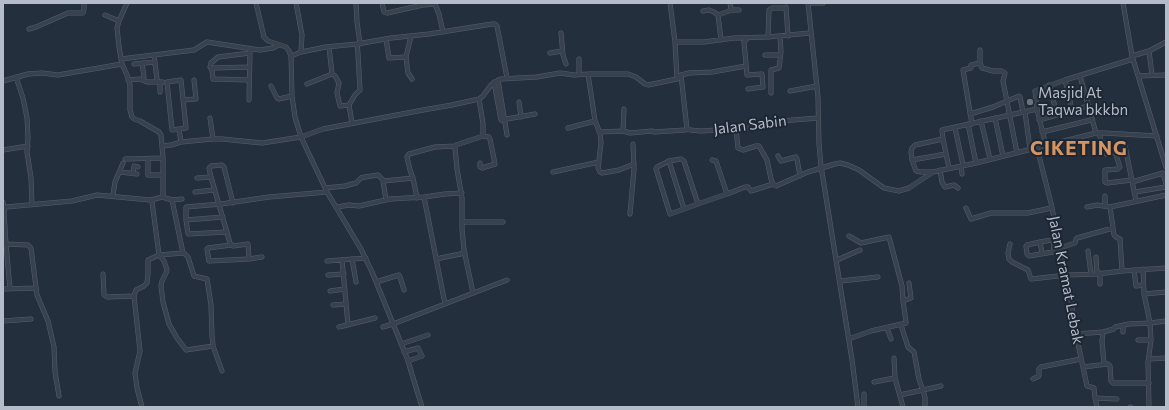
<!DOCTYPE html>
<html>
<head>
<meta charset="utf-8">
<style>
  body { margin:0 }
  #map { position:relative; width:1169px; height:410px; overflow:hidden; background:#242f3e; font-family:Commissioner,sans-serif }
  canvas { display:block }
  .frame { position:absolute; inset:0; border:4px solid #b4bcc9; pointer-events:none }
</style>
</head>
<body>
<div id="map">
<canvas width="1169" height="410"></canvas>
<div class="frame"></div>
</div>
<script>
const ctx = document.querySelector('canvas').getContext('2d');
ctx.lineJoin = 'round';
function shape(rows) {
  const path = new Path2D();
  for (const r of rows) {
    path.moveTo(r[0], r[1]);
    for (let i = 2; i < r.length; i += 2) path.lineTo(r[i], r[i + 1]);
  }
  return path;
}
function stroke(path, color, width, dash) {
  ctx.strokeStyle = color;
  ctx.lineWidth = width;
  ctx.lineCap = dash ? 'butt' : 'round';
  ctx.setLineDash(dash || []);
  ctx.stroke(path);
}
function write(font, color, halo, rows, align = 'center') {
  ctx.font = font + ' Commissioner,sans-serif';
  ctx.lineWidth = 4;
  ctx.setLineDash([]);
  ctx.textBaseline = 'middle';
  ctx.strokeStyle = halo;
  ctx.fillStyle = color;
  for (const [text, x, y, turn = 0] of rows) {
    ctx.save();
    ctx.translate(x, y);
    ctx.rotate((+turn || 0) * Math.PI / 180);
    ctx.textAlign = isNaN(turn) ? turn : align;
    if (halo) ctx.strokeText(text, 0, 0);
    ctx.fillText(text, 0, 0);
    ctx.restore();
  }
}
const street = shape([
  [256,3,264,37,268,41,286,47,289,51,291,56,292,96,295,117,301,137,327,192,361,249,372,272,407,358,422,407],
  [296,3,302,35,301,52],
  [356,3,357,22,360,44],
  [382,3,384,12,387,13,423,5,435,4,439,14,443,32],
  [670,3,675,42,677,79],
  [808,3,818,97,819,144,821,166,852,360,858,407],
  [808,3,823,3],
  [1123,3,1132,56,1166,167],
  [786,7,788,36],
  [730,10,739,10],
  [703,11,709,10,714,12,718,15,721,40],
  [105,15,119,21],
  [718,15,729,11,731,9,730,3],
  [29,29,36,27,68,13,83,13,84,9,84,3],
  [561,33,563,55,566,64],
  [411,36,406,57,408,73,412,79],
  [768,37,769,10,772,8,786,8],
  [386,39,389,58,406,57],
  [747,39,744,42,747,75,762,74,763,87,748,89],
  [675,42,704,42,734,38,768,37,810,33],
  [980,50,980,63,982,68,993,71,1002,71,1005,73,1003,81,1017,153],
  [1149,51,1152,75],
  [550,53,562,51],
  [154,55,157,79],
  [765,55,780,55],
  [291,56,301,52,326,47,357,44,391,38,429,34,492,24,495,24,497,26,507,78],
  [1132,56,1149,51,1166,42],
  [121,59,194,50,207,42,253,49],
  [579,59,579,75],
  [142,63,144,77],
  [122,64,127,75,130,85,130,110,132,117,134,119,140,121,159,132,161,135,163,158,163,195,162,197,151,200],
  [134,64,155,62],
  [212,70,210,67,211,63,218,57,250,53],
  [332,74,335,76,339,83,337,93,340,106,349,105],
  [681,75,687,129],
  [1080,76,1096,133],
  [1138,76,1166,75],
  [16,77,23,98,27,118,28,138,27,152,31,178,32,205],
  [128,80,140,79,147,82,163,82],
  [181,80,186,128,172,130,167,82,181,80],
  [249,80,213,79,212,70,214,68,249,67],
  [498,80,507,135],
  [1065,80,1072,110],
  [3,81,28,74,42,73,58,75,122,64,119,47,117,28,119,21,127,3],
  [160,82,160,92],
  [494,82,501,120,535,114],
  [307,84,332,74,329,47],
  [1049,85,1057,114],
  [271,86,277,98,279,99,292,96],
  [790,91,817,86],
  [771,93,771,70,779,68,781,52,780,37],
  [183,100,196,99,194,80],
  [249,100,250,51,253,49,260,50,273,48,278,45],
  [519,102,521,117],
  [1025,112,1030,149],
  [970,114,993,107,1019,96,1020,97,1023,112],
  [210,118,213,139],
  [995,118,1003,156],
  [1039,120,1088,106],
  [595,121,600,133,601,143,598,168,600,172,602,173,619,170,634,164],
  [981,121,990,159],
  [352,123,349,105,355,95,360,90,358,54,357,44],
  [968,124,976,163],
  [972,124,963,70,971,68,971,65,980,63],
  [568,128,595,121,588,74],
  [955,128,963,165],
  [179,129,181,142],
  [687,129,690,130,701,131,749,128,781,121,818,118],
  [736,129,738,148,743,150,756,146,759,146,767,160,771,179,773,184],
  [623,131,624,109],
  [599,132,623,131,630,133,652,131,654,132,685,130,687,129],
  [1042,132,1091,120],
  [1099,133,1104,153,1106,154,1115,152,1120,167,1118,169,1105,170,1105,182,1107,183,1132,180],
  [162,146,171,145,181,142,213,139,222,139,262,143,301,137,323,129,423,110,452,105,479,99,483,96,491,85,501,79,537,77,560,73,574,75,588,74,628,74,636,77,645,84,648,85,677,79,681,75,689,73,712,72,746,66],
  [1046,146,1037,109,1035,91,1065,80,1133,59],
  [1125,146,1136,201],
  [1037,148,1051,203,1063,264,1067,275,1077,339,1087,386,1094,388,1095,398,1097,407],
  [3,150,28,146],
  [778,156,781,161,796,157,797,159,800,176],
  [125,159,163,158],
  [712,160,716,161,727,194],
  [912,160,946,154],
  [669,161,681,159,684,161,698,204],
  [148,162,148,175,163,175],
  [480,163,480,167,482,168,495,164,490,139,489,137,483,136],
  [961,166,962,174],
  [949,168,943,139,942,130,1037,109],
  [940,170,942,182,945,187,954,185,958,188],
  [120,172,137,174],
  [553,172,599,162],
  [933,172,921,172,916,171,912,160,911,152,912,148,915,145,943,139],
  [133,173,134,166,138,167],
  [197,178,211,177],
  [413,178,410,170,407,157,409,154,435,147,455,146],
  [383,181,386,200],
  [1132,182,1163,173,1166,184],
  [325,188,345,186,356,183,361,178,365,177,378,175,384,181,413,178,417,198],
  [195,192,214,190],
  [1135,192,1166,187],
  [113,195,115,182,123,163],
  [1105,196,1105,206],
  [162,197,172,200,182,199],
  [424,197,445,304],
  [172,200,183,253],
  [3,202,4,210],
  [233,203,224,167,222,165,211,166,209,168,211,177,230,243,233,246,248,244,249,259,262,257],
  [337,207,349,205,359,206,390,199,424,197,445,194,462,193],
  [1087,207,1097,205,1110,207,1166,195],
  [1110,207,1114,235,1116,237,1120,239,1122,271],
  [966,208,971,219,991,213,1028,213,1051,208],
  [684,209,669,161,657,167,656,169,670,214,698,204,727,194,745,187,748,187,751,191,773,184,776,186,808,172,835,164,840,163,848,165,859,170,884,188,899,191,909,188,933,172,976,163,1096,133,1104,133,1157,136],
  [630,214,634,169,633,144],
  [186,220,223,217],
  [462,222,503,222],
  [227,232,188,234,186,220,186,207,221,204,269,197,327,192],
  [849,236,861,243,889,237,902,286,903,301,906,322,906,323,871,331,849,339],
  [1053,240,1054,250,1053,252,1029,256,1027,254,1026,246,1027,245,1040,242,1058,239],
  [1040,242,1042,253],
  [1010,244,1008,253,1009,259,1012,262,1028,270,1031,279,1067,275,1097,274,1122,271,1166,268],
  [3,245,6,244,4,213,5,208,6,207,72,201,97,195,150,200,152,202,159,255,164,261,167,270,166,273,162,281,161,286,163,302,169,324,177,338,186,350,213,346,222,371],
  [231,245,208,248,207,249,209,261,249,259],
  [1060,248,1075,243,1076,239,1077,238,1113,228],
  [1088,251,1091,274],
  [1096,257,1097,274],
  [352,259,356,282],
  [436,259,465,253],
  [342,260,348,325],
  [837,260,860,250],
  [327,261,366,258],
  [1143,269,1144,294,1150,323,1166,321],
  [1134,270,1136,286,1143,285],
  [1100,273,1100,284],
  [103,274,104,295,107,297,134,296],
  [328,275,344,274],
  [840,281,878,277],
  [376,282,399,275,400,277,404,290],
  [3,289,35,288],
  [10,289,6,244,28,245,31,248,37,295,48,321,54,347,55,372,59,396],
  [330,291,345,289],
  [473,293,464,250,462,229,462,198,457,169,455,148,456,145,483,136,483,124,479,99],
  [1144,294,1166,292],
  [903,301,911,298,909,283],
  [333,305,346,304],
  [3,321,31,319],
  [901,325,908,347,914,352,919,379,925,397,925,407],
  [1123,325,1123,332],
  [339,327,375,318],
  [383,327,393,324,507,280],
  [887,328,891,339],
  [1076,334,1103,332],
  [1138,340,1151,340],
  [401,344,428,335],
  [404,352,418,348,422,356,408,361],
  [894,358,895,378,903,407],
  [1149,359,1166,358],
  [1104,364,1102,341,1103,332,1114,329,1115,327,1129,324,1150,323,1151,340,1148,362,1149,407],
  [1083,367,1108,364,1110,366,1111,381,1113,383,1149,383],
  [1033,379,1039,376,1039,369,1041,367,1081,359],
  [874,382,895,378],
  [864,394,864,407],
  [900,395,941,386],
  [1095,398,1117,399],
  [142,407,137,388,135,373,140,351,134,296,136,290,144,286,147,283,148,274,148,260,159,255,183,253,185,254,188,257,194,276,207,279,211,305,212,336,213,346],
  [1130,407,1131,407]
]);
stroke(street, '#565f6c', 5);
stroke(street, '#38414e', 4);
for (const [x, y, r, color] of [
  [1030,102,4,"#6b7280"]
]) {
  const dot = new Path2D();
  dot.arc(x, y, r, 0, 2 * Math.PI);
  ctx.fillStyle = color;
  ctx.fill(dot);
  stroke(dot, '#1d2633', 1.5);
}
write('15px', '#b4bcc9', '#1d2633', [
  ["Masjid At",1038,93],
  ["Taqwa bkkbn",1038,110]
], 'left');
write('15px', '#b4bcc9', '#1d2633', [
  ["Jalan Sabin",750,125,-7],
  ["Jalan Kramat Lebak",1066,280,79]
]);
ctx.letterSpacing = '1px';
write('bold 19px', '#d59563', '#1d2633', [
  ["CIKETING",1079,149]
]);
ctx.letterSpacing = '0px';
</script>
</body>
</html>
